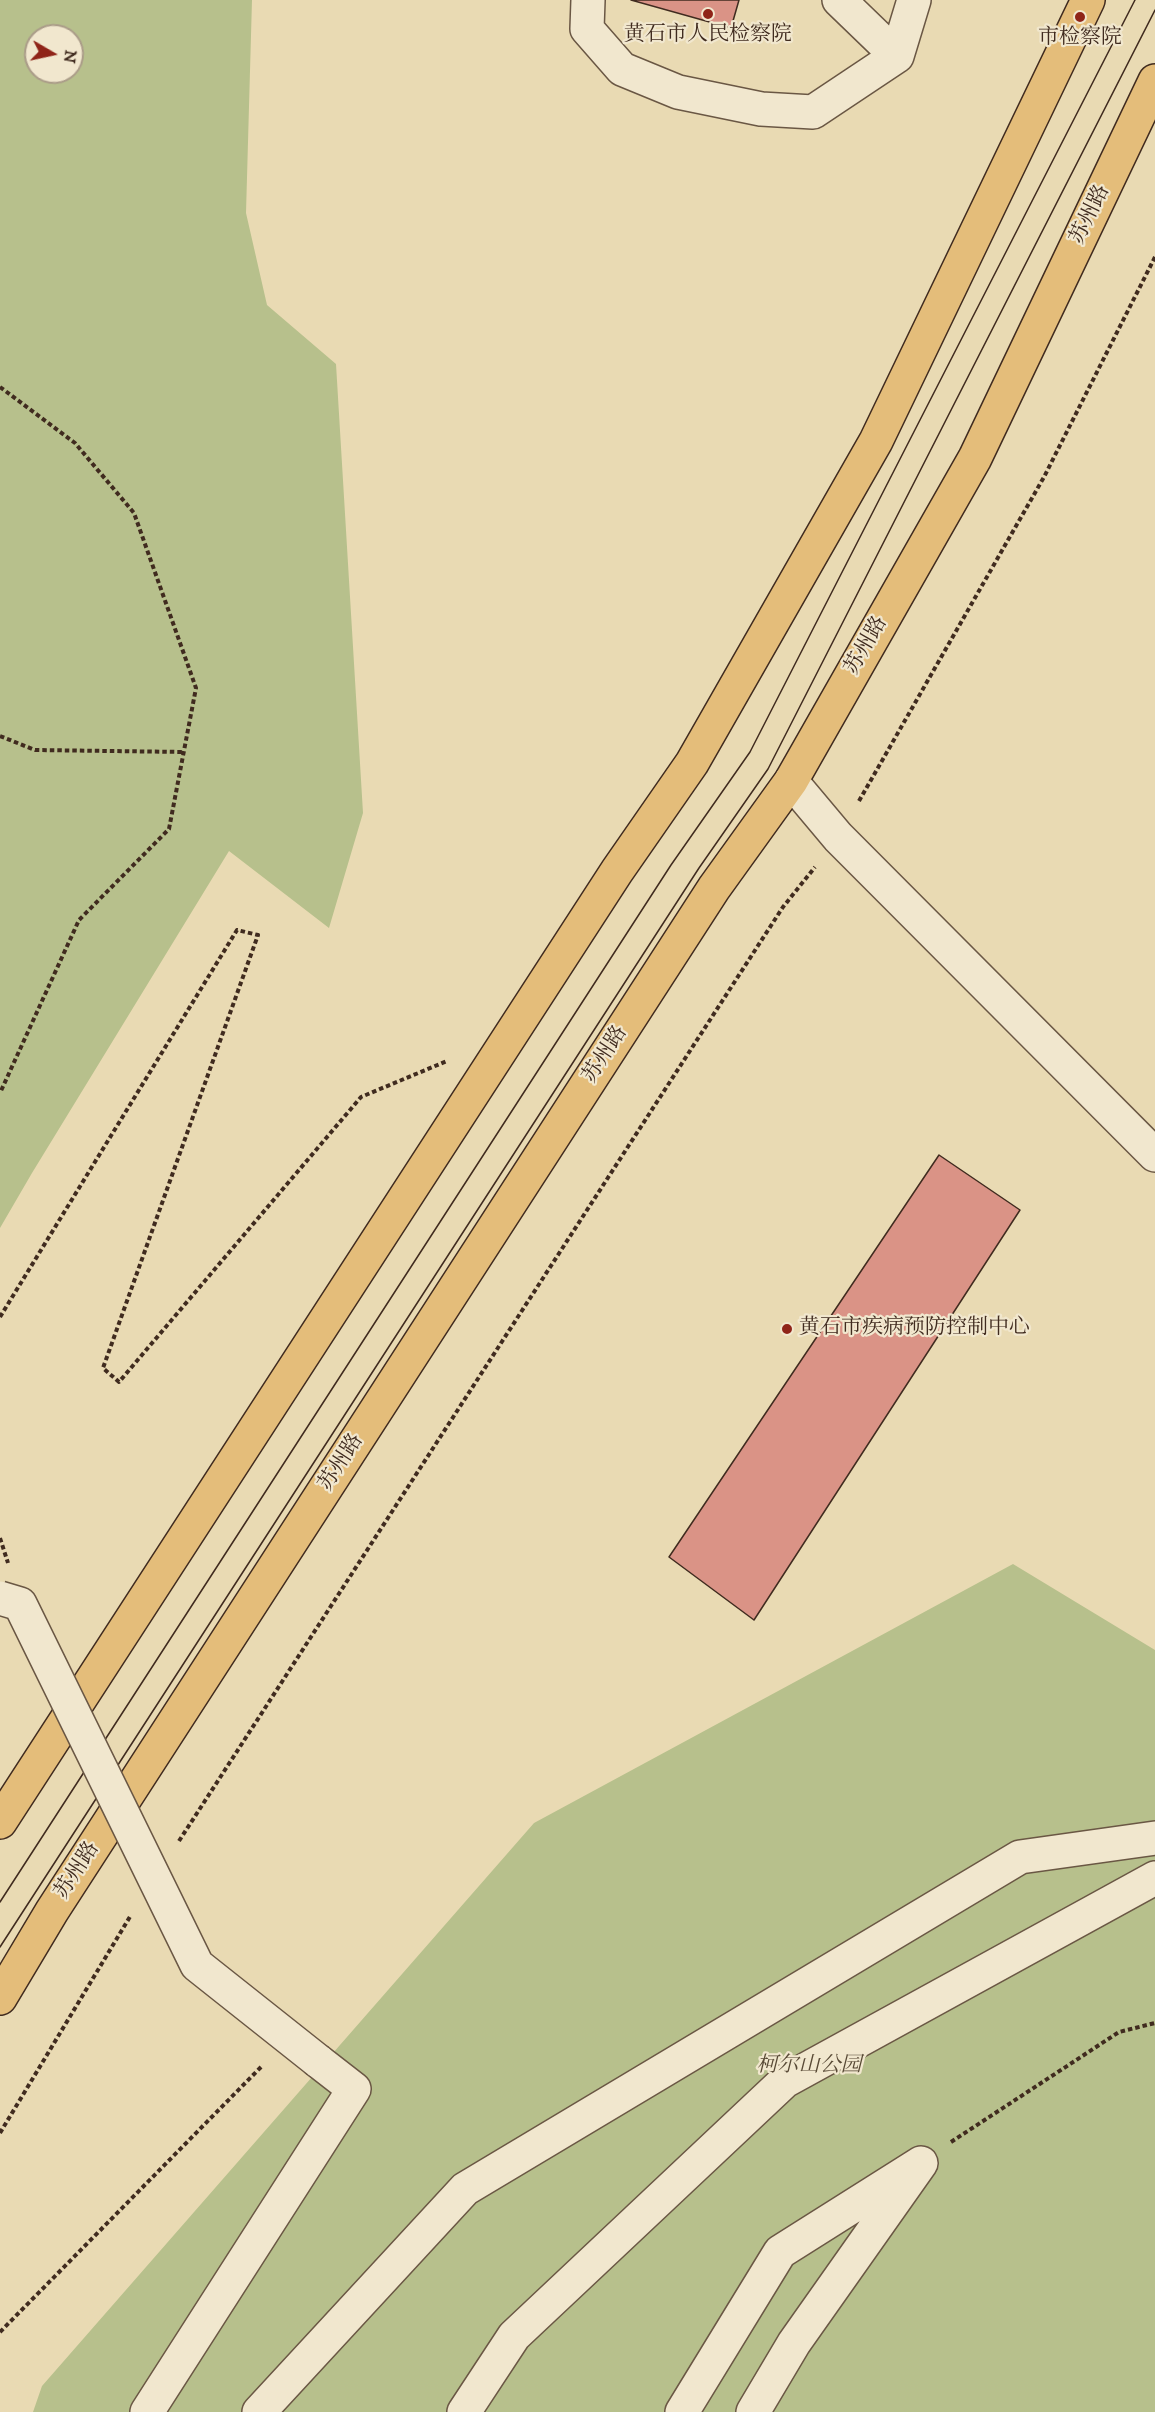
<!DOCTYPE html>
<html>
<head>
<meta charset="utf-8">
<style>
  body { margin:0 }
  #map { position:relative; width:1155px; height:2412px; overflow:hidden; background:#e9dab3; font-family:"IM FELL DW Pica",serif }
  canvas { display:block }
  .north { position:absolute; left:24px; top:24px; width:60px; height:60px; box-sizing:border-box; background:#f1e7ce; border:2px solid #aa9c88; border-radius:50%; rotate:99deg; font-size:16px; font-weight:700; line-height:24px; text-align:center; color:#402b1f }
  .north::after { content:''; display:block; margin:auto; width:21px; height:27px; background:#8f2418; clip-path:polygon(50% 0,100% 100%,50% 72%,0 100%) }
</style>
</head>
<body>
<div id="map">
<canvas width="1155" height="2412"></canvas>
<div class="north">N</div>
</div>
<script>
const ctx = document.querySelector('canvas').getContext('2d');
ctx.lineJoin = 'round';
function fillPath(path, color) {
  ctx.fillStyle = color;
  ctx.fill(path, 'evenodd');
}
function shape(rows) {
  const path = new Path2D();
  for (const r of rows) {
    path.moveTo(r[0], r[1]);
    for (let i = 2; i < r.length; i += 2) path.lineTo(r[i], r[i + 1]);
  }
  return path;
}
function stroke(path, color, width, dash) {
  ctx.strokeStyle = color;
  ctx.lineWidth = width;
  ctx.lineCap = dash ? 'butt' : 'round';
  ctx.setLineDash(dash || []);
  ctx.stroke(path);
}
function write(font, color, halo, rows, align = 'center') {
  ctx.font = font + ' "IM FELL DW Pica","Noto Serif SC",serif';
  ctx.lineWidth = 4.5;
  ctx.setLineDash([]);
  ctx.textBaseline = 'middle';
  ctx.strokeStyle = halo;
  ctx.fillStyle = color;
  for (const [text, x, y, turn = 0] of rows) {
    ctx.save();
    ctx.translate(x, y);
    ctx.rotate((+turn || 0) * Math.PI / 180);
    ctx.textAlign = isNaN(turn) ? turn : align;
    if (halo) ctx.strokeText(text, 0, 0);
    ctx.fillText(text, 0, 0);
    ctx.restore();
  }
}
fillPath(shape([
  [0,0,252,0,246,213,267,305,336,364,363,813,329,928,229,851,32,1173,0,1228],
  [36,36,72,36,72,72,36,72],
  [1013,1564,1155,1650,1155,2412,33,2412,42,2386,534,1823]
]), '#b7c08c');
const building = shape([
  [631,0,739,0,731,28,631,0],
  [939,1155,1020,1210,754,1620,669,1557,939,1155]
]);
fillPath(building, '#da9386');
stroke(building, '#402b1f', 1.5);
const minor = shape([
  [588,0,587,29,622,69,678,92,761,109,813,112,897,56,914,0],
  [839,0,897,56],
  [791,781,838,837,1155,1155],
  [147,2412,354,2089,318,2061],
  [259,2412,465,2189,1020,1857,1155,1838],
  [464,2412,514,2336,785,2081,1155,1878],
  [682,2412,780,2252,921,2163,794,2343,753,2412]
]);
const major = shape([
  [0,1822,617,871,692,763,876,441,1088,0],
  [0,1998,52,1911,714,888,791,781,975,458,1155,81]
]);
stroke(minor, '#6a5744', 36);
stroke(major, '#402b1f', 36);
stroke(shape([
  [0,387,75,443,134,513,196,688,169,829,79,920,0,1093],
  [0,736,35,750,184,752],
  [859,801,1044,477,1155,257],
  [0,1317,237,930,258,935,103,1368,119,1382,361,1097,447,1061],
  [0,1538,8,1563],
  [179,1841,783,907,815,867],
  [0,2133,131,1915],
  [951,2142,1119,2032,1155,2023],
  [0,2332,263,2065]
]), '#402b1f', 4, [4.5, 3]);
stroke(minor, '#f1e7ce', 33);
stroke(major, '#e4bd7a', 33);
stroke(shape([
  [0,1902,671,865,750,752,1135,0],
  [0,1947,699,868,768,769,1155,10]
]), '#402b1f', 1.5);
const minorBridge = shape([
  [0,1598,20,1604,197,1965,318,2061]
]);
stroke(minorBridge, '#6a5744', 36, []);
stroke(minorBridge, '#f1e7ce', 33);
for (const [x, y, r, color] of [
  [708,14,6,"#8f2418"],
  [1080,17,6,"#8f2418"],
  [787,1329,6,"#8f2418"]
]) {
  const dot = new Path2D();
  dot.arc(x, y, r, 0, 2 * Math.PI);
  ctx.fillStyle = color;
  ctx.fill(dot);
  stroke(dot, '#f1e7ce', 2);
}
write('21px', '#402b1f', '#f1e7ce', [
  ["黄石市人民检察院",708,36],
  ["市检察院",1080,39],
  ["黄石市疾病预防控制中心",799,1329,"left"]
]);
write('21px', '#402b1f', '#f1e7ce', [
  ["苏州路",1091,215,-64],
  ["苏州路",867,646,-60],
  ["苏州路",606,1055,-57],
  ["苏州路",342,1463,-57],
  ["苏州路",78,1871,-57]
]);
write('italic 21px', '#584935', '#f1e7ce', [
  ["柯尔山公园",809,2067]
]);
</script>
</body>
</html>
